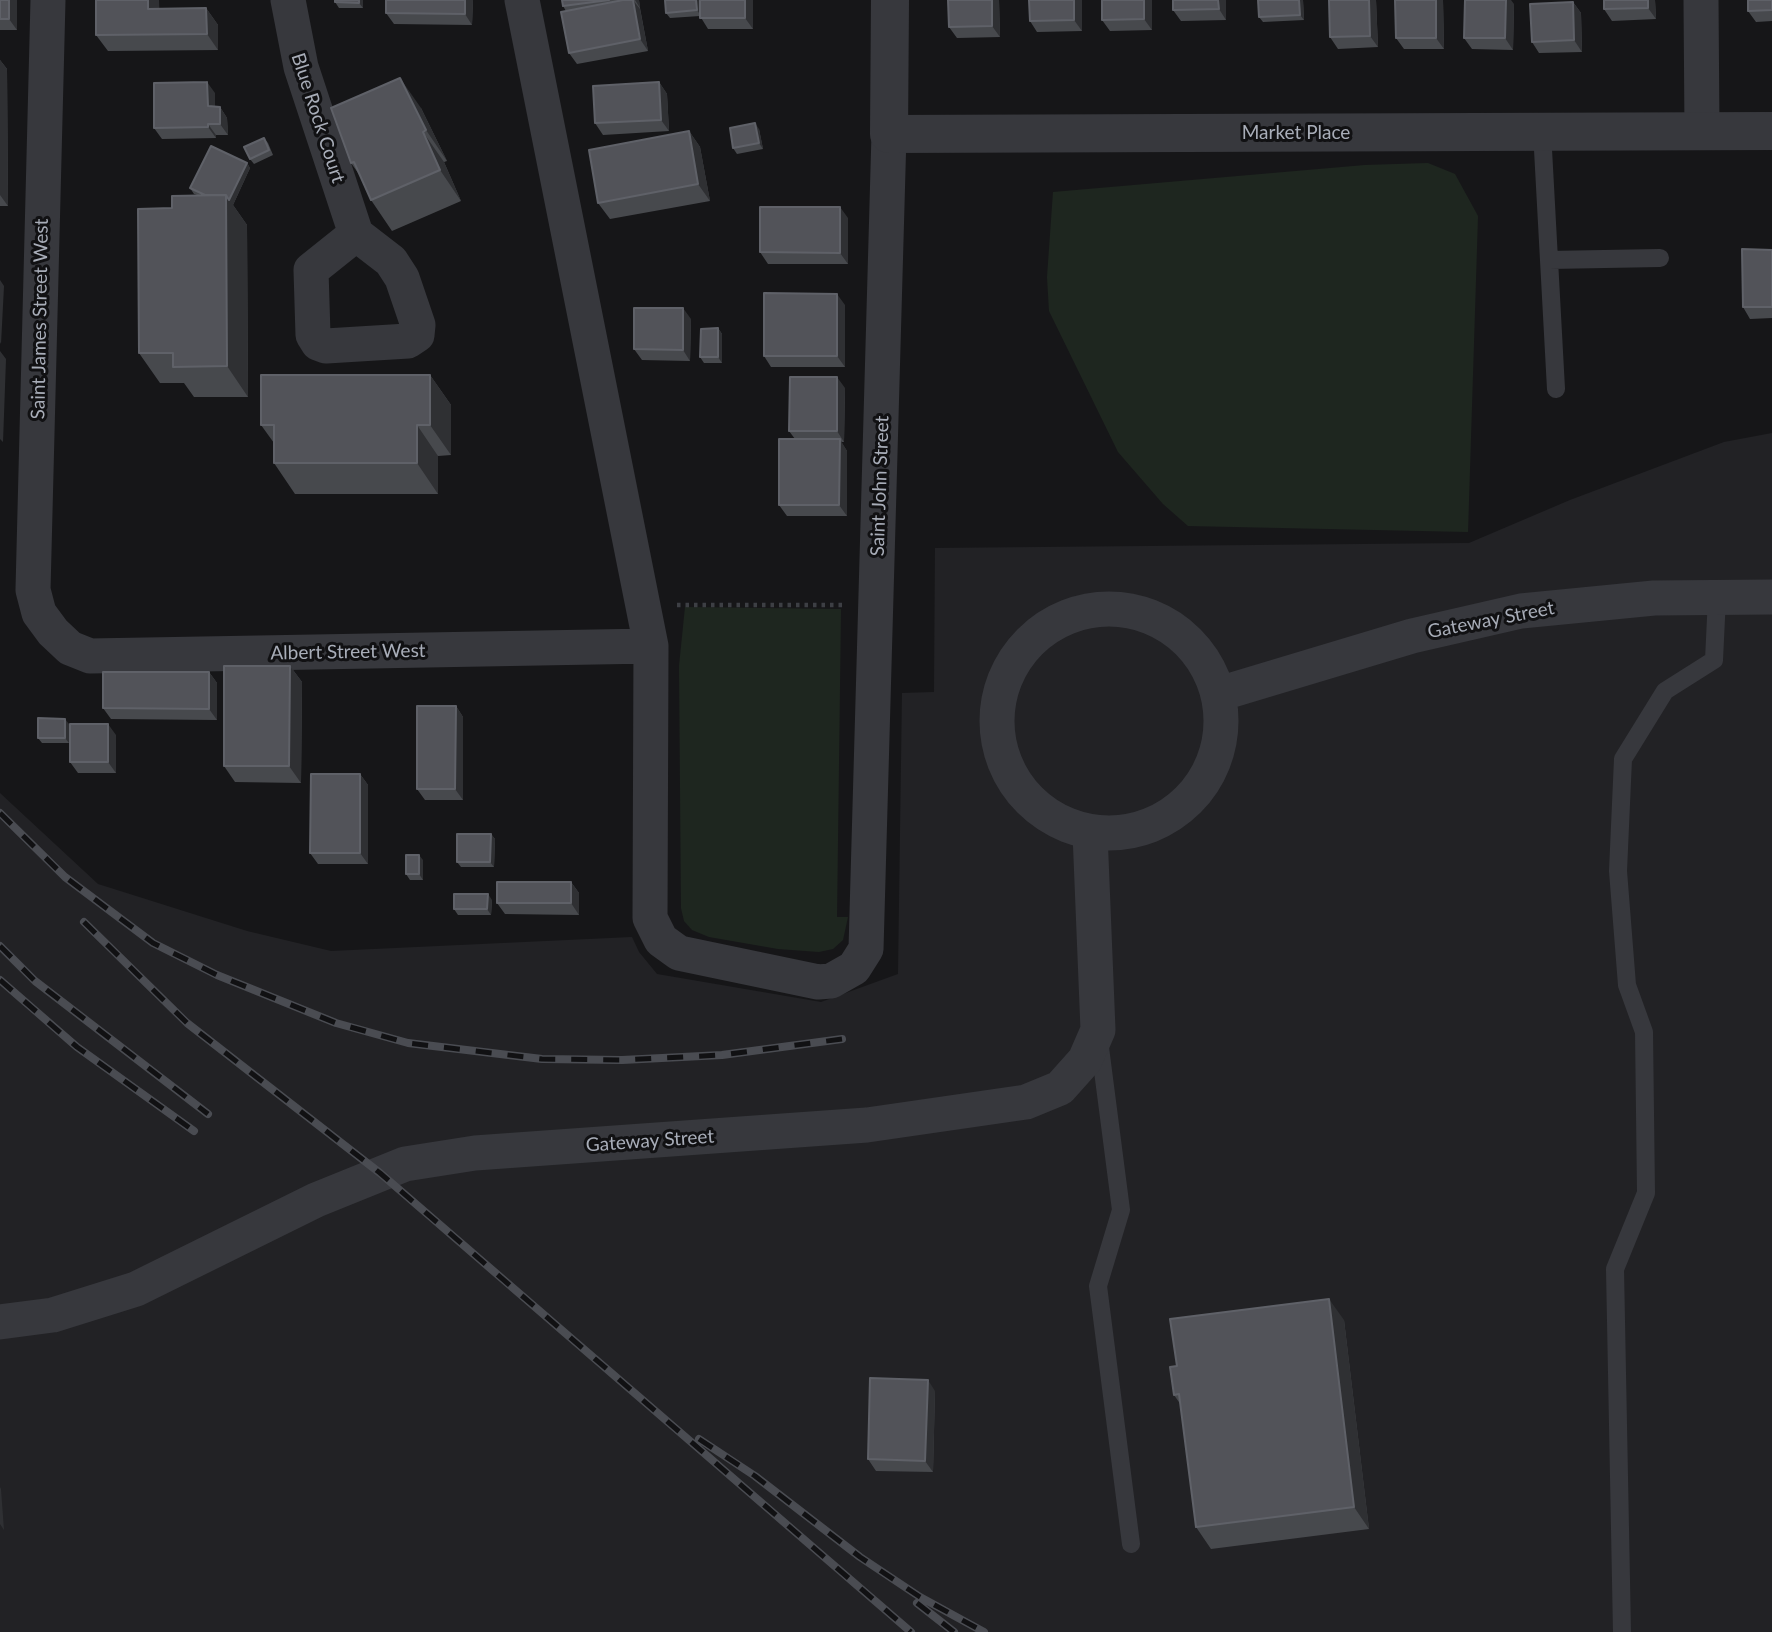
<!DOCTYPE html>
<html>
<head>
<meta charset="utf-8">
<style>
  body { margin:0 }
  canvas { display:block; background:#161618 }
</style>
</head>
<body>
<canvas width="1772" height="1632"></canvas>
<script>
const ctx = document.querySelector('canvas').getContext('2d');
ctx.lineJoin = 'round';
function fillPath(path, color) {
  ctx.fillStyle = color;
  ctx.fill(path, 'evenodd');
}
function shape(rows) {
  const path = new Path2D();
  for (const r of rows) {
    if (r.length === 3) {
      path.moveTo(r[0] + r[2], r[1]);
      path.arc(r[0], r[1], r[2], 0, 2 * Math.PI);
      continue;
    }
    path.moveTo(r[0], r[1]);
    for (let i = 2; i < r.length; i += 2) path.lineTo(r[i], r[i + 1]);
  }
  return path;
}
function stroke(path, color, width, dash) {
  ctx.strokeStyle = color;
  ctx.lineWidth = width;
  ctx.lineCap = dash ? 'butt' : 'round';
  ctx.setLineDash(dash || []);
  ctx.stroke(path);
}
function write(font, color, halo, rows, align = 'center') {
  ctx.font = font + ' Lato,sans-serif';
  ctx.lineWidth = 6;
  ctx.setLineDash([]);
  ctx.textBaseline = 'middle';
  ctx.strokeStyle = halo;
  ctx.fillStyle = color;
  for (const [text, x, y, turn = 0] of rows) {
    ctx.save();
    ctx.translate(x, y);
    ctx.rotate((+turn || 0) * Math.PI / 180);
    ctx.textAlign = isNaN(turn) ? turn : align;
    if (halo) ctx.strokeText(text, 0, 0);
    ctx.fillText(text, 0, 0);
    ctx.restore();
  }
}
fillPath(shape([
  [1772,433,1772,1632,0,1632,0,793,98,884,247,931,331,951,632,937,639,952,657,974,821,1002,898,974,902,693,934,692,935,548,1469,543,1570,500,1724,442]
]), '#222225');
fillPath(shape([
  [1428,163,1455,174,1478,216,1468,532,1188,526,1163,504,1118,452,1049,311,1047,277,1053,192,1365,165],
  [685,607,841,609,837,917,848,917,843,940,833,949,819,952,778,949,709,937,692,930,684,921,681,908,679,666]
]), '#1e261f');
stroke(shape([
  [677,605,843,605]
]), '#3d3f44', 4.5, [3.5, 5]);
stroke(shape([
  [1542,131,1556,389],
  [1549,260,1660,258],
  [1099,1040,1121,1210,1098,1286,1131,1544],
  [1622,1632,1615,1269,1646,1193,1644,1032,1627,985,1618,871,1623,759,1665,691,1714,660,1717,597]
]), '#37383d', 18);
stroke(shape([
  [48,0,33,590,39,613,53,632,70,648,90,656,651,646],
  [288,0,301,67,356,234,311,270,313,335,318,343,326,346,408,341,417,335,418,325,402,278,391,261,356,234],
  [522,0,651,646,650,918,661,940,679,953,818,982,831,981,854,968,866,949,889,134],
  [1701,0,1702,131],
  [1109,721,112],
  [1219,694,1412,636,1521,611,1654,598,1772,597],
  [0,1322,53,1315,136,1289,316,1200,405,1164,475,1153,867,1125,1026,1102,1060,1088,1085,1060,1098,1030,1090,833]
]), '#37383d', 35);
stroke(shape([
  [890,0,889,134,1772,131]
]), '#37383d', 38);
const rail = shape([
  [0,813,65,877,153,943,217,975,336,1023,408,1043,542,1059,622,1060,722,1055,842,1039],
  [84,922,187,1023,380,1173,911,1632],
  [0,946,35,981,208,1114],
  [0,980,77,1047,194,1131],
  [699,1439,755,1476,860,1557,920,1597,984,1632],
  [917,1603,954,1632]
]);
stroke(rail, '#4a4c52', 8);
stroke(rail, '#111113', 5, [16]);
fillPath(shape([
  [0,0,17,0,17,30,0,30],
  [363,0,363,8,339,8,335,2],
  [386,0,473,0,472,25,394,24,386,13],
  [562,0,639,0,640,8,648,51,577,64,569,53,566,11,563,6],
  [665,0,700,0,700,8,700,0,753,0,753,29,708,29,700,16,670,18,666,13],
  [999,0,1000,37,957,38,949,27],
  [1082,0,1082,31,1037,32,1030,21],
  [1152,0,1152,30,1110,31,1102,20],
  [1173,0,1226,0,1226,20,1181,21,1173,10],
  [1258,0,1303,0,1304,20,1263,22,1259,17],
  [1329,0,1376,0,1378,47,1338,49,1330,37],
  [1443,0,1444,49,1404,49,1396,38],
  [1604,0,1655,0,1656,19,1612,21,1604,9],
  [1772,0,1772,21,1756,22,1748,11],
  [1573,2,1581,13,1582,52,1539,53,1532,42],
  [1514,4,1513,50,1472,49,1464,38],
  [206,8,218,25,218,50,108,51,96,35,159,9],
  [0,60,7,69,8,206,0,206],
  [659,82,667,94,669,131,603,135,595,123],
  [215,93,215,107,220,107,227,118,228,135,216,135,216,138,162,139,154,128],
  [421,108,447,161,444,162,461,201,392,231,371,200,361,177,351,163],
  [759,129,763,149,737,154,733,148],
  [689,131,700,147,710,201,610,219,598,203],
  [264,138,268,143,273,155,254,164,250,159],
  [247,163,250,168,233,205,247,225,248,397,194,397,184,383,160,383,139,353,172,208,197,195,194,194,190,188],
  [848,218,848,264,768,264,760,252],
  [1772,250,1772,318,1750,319,1743,307],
  [845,305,845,367,771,367,764,356],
  [691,319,690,361,642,360,634,349],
  [718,328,722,334,722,363,704,363,700,357],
  [430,375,451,405,451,455,438,456,438,494,295,494,274,463,274,443,261,425],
  [845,388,844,442,841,442,847,451,847,516,787,516,779,505,795,439,789,431],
  [290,666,302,682,301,783,235,782,224,766],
  [209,672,217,683,217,720,111,719,103,708],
  [456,706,463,717,463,800,425,800,417,789],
  [69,724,69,743,42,743,38,738],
  [116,735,116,773,78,773,70,762],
  [360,774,368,785,368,864,318,864,310,853],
  [491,834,495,839,494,867,461,867,457,862],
  [423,860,423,880,410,880,406,874],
  [571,882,579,893,579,915,505,914,497,903],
  [492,900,491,915,458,915,454,909],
  [1344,1320,1369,1529,1211,1549,1196,1527,1181,1405,1174,1395,1177,1366],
  [935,1391,933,1472,876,1471,868,1459]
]), '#47494d');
fillPath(shape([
  [9,0,17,0,17,30,9,19],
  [148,0,159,0,160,26,148,9],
  [359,0,363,0,363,8,359,3],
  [465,0,473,0,472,25,465,14],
  [633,0,640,9,648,51,640,39],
  [635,0,639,0,640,8],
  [696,0,700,0,701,16,697,10],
  [745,0,753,0,753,29,745,18],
  [992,0,999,0,1000,37,992,26],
  [1074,0,1082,0,1082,31,1074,20],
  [1144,0,1152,0,1152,30,1144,19],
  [1218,0,1226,0,1226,20,1219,9],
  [1299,0,1303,0,1304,20,1300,15],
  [1369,0,1376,0,1378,47,1370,36],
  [1436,0,1443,0,1444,49,1436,38],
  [1506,0,1511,0,1514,4,1513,50,1505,38],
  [1648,0,1655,0,1656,19,1648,8],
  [1573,2,1581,13,1582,52,1574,40],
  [206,8,218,25,218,50,207,34],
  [0,60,7,69,8,206,0,195],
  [400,78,421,108,447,161,426,130],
  [207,82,215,93,215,118,208,106],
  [659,82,667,94,669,131,661,120],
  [220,107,227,118,228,135,220,124],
  [755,123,759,129,763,149,759,143],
  [208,124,216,135,216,138,208,127],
  [689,131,700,147,710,201,698,184],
  [423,132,444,162,461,201,440,170],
  [247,163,250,168,233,205,247,225,248,397,227,366,226,195],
  [840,207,848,218,848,264,840,253],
  [0,280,4,286,1,344,0,342],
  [837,294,845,305,845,367,837,356],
  [683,308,691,319,690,361,683,350],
  [718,328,722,334,722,363,718,357],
  [0,351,6,359,3,442,0,439],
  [430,375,451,405,451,455,430,425],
  [837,377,845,388,844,442,837,431],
  [417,425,438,456,438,494,417,463],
  [840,439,847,451,847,516,839,505],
  [290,666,302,682,301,783,289,766],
  [209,672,217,683,217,720,209,709],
  [456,706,463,717,463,800,455,789],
  [65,719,69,724,69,743,65,738],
  [108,724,116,735,116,773,108,762],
  [360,774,368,785,368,864,360,853],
  [491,834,495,839,494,867,490,862],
  [419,855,423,860,423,880,419,874],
  [571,882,579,893,579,915,571,903],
  [488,894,492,900,491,915,487,909],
  [1329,1299,1344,1320,1369,1529,1354,1507],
  [928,1380,935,1391,933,1472,925,1461],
  [0,1487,1,1489,4,1530,0,1524]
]), '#2f3033');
const building = shape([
  [0,0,9,0,9,19,0,19,0,0],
  [96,0,148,0,148,9,206,8,207,34,96,35,96,0],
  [335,0,359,0,359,3,335,2,335,0],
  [386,0,465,0,465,14,386,13,386,0],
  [562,0,609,0,563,6,562,0],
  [623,0,633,0,640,39,569,53,561,12,623,0],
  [665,0,696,0,697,10,666,13,665,0],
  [700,0,745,0,745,18,700,18,700,0],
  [948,0,992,0,992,26,949,27,948,0],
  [1029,0,1074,0,1074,20,1030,21,1029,0],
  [1102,0,1144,0,1144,19,1102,20,1102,0],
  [1173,0,1218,0,1219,9,1173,10,1173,0],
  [1258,0,1299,0,1300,15,1259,17,1258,0],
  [1329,0,1369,0,1370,36,1330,37,1329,0],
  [1395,0,1436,0,1436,38,1396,38,1395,0],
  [1465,0,1506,0,1505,38,1464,38,1465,0],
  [1604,0,1648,0,1648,8,1604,9,1604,0],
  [1748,0,1772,0,1772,10,1748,11,1748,0],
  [1573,2,1574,40,1532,42,1530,4,1573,2],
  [400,78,426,130,423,132,440,170,371,200,354,162,351,163,331,108,400,78],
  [207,82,208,106,220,107,220,124,208,124,208,127,154,128,154,83,207,82],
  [659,82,661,120,595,123,593,86,659,82],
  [755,123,759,143,733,148,730,128,755,123],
  [689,131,698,184,598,203,589,150,689,131],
  [264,138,269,150,250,159,244,147,264,138],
  [211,146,247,163,229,200,226,195,205,195,190,188,211,146],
  [226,195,227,366,173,367,173,353,139,353,138,209,172,208,172,196,226,195],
  [760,207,840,207,840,253,760,252,760,207],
  [1742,249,1772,250,1772,307,1743,307,1742,249],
  [764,293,837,294,837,356,764,356,764,293],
  [634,308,683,308,683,350,634,349,634,308],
  [718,328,718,357,700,357,701,329,718,328],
  [261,375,430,375,430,425,417,425,417,463,274,463,274,425,261,425,261,375],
  [790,377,837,377,837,431,789,431,790,377],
  [779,439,840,439,839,505,779,505,779,439],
  [224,666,290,666,289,766,224,766,224,666],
  [103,672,209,672,209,709,103,708,103,672],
  [417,706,456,706,455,789,417,789,417,706],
  [38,718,65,719,65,738,38,738,38,718],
  [70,724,108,724,108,762,70,762,70,724],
  [311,774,360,774,360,853,310,853,311,774],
  [457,834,491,834,490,862,457,862,457,834],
  [406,855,419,855,419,874,406,874,406,855],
  [497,882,571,882,571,903,497,903,497,882],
  [454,894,488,894,487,909,454,909,454,894],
  [1329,1299,1354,1507,1196,1527,1179,1394,1174,1395,1170,1367,1177,1366,1170,1319,1329,1299],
  [870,1378,928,1380,925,1461,868,1459,870,1378]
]);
fillPath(building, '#525359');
stroke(building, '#5f6168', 2);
write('19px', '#a8adb8', '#111113', [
  ["Blue Rock Court",318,118,72],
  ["Market Place",1296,133],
  ["Saint James Street West",40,319,-89],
  ["Saint John Street",880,486,-88],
  ["Gateway Street",1491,620,-11],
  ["Albert Street West",348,652,-1],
  ["Gateway Street",650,1141,-4]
]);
</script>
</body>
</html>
